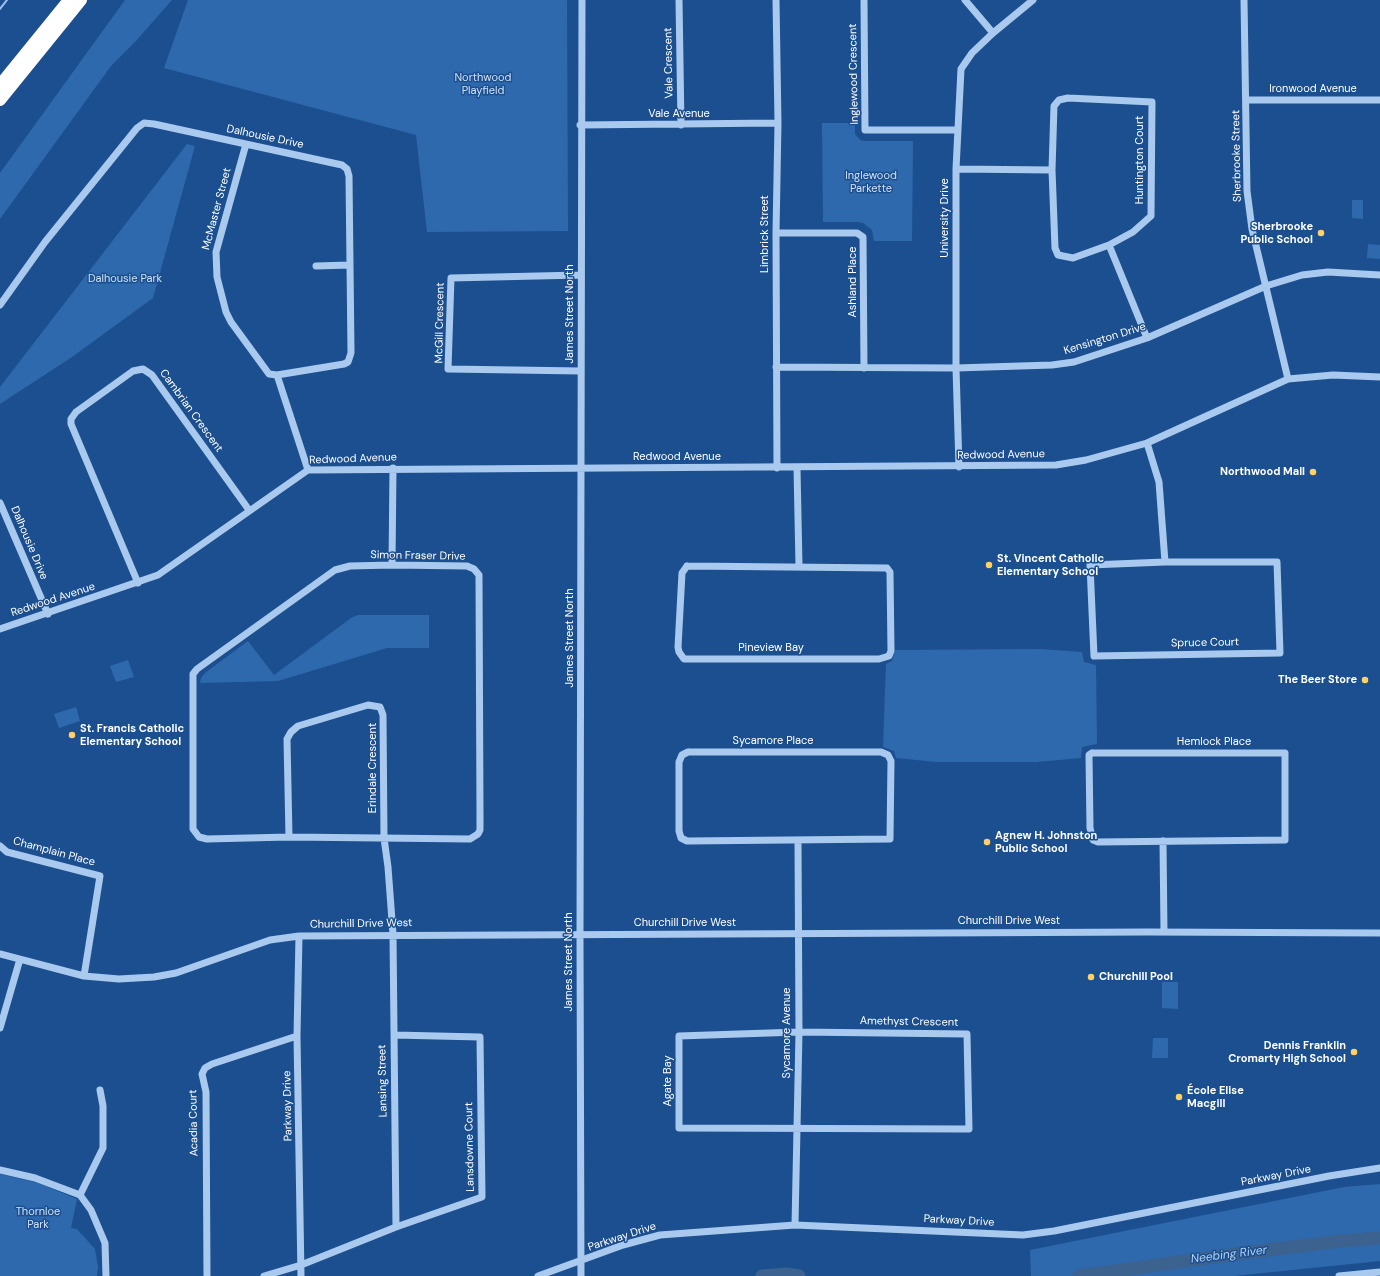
<!DOCTYPE html>
<html>
<head>
<meta charset="utf-8">
<style>
  body { margin:0 }
  canvas { display:block; background:#1b4f8f }
</style>
</head>
<body>
<canvas width="1380" height="1276"></canvas>
<script>
const ctx = document.querySelector('canvas').getContext('2d');
ctx.lineJoin = 'round';
function fillPath(path, color) {
  ctx.fillStyle = color;
  ctx.fill(path, 'evenodd');
}
function shape(rows) {
  const path = new Path2D();
  for (const r of rows) {
    path.moveTo(r[0], r[1]);
    for (let i = 2; i < r.length; i += 2) path.lineTo(r[i], r[i + 1]);
  }
  return path;
}
function stroke(path, color, width, dash) {
  ctx.strokeStyle = color;
  ctx.lineWidth = width;
  ctx.lineCap = dash ? 'butt' : 'round';
  ctx.setLineDash(dash || []);
  ctx.stroke(path);
}
function write(font, color, halo, rows, align = 'center') {
  ctx.font = font + ' "DM Sans",sans-serif';
  ctx.lineWidth = 3;
  ctx.setLineDash([]);
  ctx.textBaseline = 'middle';
  ctx.strokeStyle = halo;
  ctx.fillStyle = color;
  for (const [text, x, y, turn = 0] of rows) {
    ctx.save();
    ctx.translate(x, y);
    ctx.rotate((+turn || 0) * Math.PI / 180);
    ctx.textAlign = isNaN(turn) ? turn : align;
    if (halo) ctx.strokeText(text, 0, 0);
    ctx.fillText(text, 0, 0);
    ctx.restore();
  }
}
fillPath(shape([
  [125,0,172,0,135,42,111,66,0,219,0,173],
  [188,0,567,0,568,231,427,232,416,135,164,68],
  [822,123,855,123,855,134,860,140,865,141,913,141,912,241,874,241,872,230,863,223,857,222,823,222],
  [187,144,195,146,153,298,72,357,0,404,0,387],
  [1352,200,1363,200,1363,219,1352,218],
  [1368,244,1380,245,1380,259,1367,258],
  [358,615,429,615,429,648,387,648,278,681,200,683,201,678,205,673,248,641,274,675,351,618],
  [1041,649,1082,652,1084,662,1096,665,1097,744,1082,747,1081,758,1037,762,936,762,896,758,894,751,883,747,886,664,892,661,895,650],
  [128,660,134,677,116,682,110,666],
  [76,707,80,721,59,728,54,714],
  [1162,982,1178,982,1178,1009,1162,1008],
  [1153,1038,1168,1038,1168,1058,1152,1058],
  [0,1174,38,1183,77,1199,71,1228,77,1229,95,1249,98,1267,97,1276,0,1276],
  [1380,1184,1380,1261,1234,1276,1031,1276,1030,1250,1344,1187]
]), '#2e69ad');
stroke(shape([
  [0,9,7,0]
]), '#9cc4f0', 2);
stroke(shape([
  [762,1276,787,1274,799,1276],
  [1079,1276,1236,1254,1341,1241,1380,1238]
]), '#3c6290', 13);
stroke(shape([
  [679,0,681,125],
  [776,0,778,123,776,233,777,468],
  [864,0,865,130,957,130],
  [965,0,993,33],
  [1244,0,1247,191,1252,229,1288,379],
  [1068,98,1152,102,1151,216,1133,232,1109,245,1073,258,1058,255,1055,248,1052,170,1054,106,1059,100,1068,98],
  [1247,100,1380,100],
  [580,125,778,123],
  [956,169,1052,170],
  [776,233,857,233,863,237,864,368],
  [1109,245,1147,338],
  [316,266,350,265],
  [0,305,45,242,137,128,144,123,154,124,342,165,347,169,349,176,351,353,348,362,344,364,277,375,269,374,231,322,226,312,217,277,216,252,246,144],
  [776,367,956,368,1052,365,1074,362,1147,338,1266,286,1302,275,1328,272,1380,275],
  [581,371,448,369,451,278,581,275],
  [277,375,308,470],
  [1147,443,1159,482,1165,562],
  [959,467,956,368,956,169,961,69,972,53,993,33,1033,0],
  [797,468,799,566],
  [0,503,48,614],
  [1165,562,1277,562,1280,653,1094,656,1090,565,1165,562],
  [392,565,467,566,474,569,479,575,480,815,480,830,478,834,470,839,289,837,207,839,199,837,193,829,193,674,197,669,335,570,350,566,392,565],
  [392,565,393,468],
  [687,566,887,568,890,572,891,651,889,656,879,659,684,659,679,652,678,647,682,573,687,566],
  [138,583,71,424,71,419,76,412,133,371,143,369,152,375,249,510],
  [0,629,158,575,308,470,1056,465,1086,460,1147,443,1288,379,1333,375,1380,377],
  [688,752,881,752,888,755,891,761,890,839,687,841,681,838,679,831,679,762,682,755,688,752],
  [1092,753,1285,753,1285,840,1098,842,1093,840,1090,828,1089,755,1092,753],
  [289,837,287,739,291,732,298,726,368,705,380,707,383,715,384,838,388,867,393,934,396,1227],
  [1163,841,1164,932],
  [0,846,7,852,100,876,84,976],
  [299,936,297,1036,301,1276],
  [0,954,84,976,119,979,154,977,176,973,270,940,299,936,1147,932,1380,933],
  [0,1028,20,959],
  [799,1032,967,1034,969,1129,679,1128,679,1036,799,1032],
  [0,1170,35,1178,80,1195,91,1210,105,1243,106,1276],
  [80,1195,103,1148,103,1106,100,1090],
  [795,1225,799,1032,798,841],
  [207,1276,206,1092,202,1074,205,1068,212,1064,297,1036],
  [264,1276,301,1265,396,1227,482,1197,480,1037,394,1035],
  [538,1276,623,1245,660,1235,795,1225,1023,1235,1054,1231,1329,1176,1380,1168],
  [581,1276,580,934,582,0],
  [1339,1276,1380,1272]
]), '#a9c9ee', 7);
stroke(shape([
  [0,85,69,0],
  [0,100,81,0]
]), '#fff', 12);
for (const [x, y, r, color] of [
  [1321,233,4,"#ffd166"],
  [1313,472,4,"#ffd166"],
  [989,565,4,"#ffd166"],
  [1365,680,4,"#ffd166"],
  [72,735,4,"#ffd166"],
  [987,842,4,"#ffd166"],
  [1091,977,4,"#ffd166"],
  [1354,1052,4,"#ffd166"],
  [1179,1097,4,"#ffd166"]
]) {
  const dot = new Path2D();
  dot.arc(x, y, r, 0, 2 * Math.PI);
  ctx.fillStyle = color;
  ctx.fill(dot);
  stroke(dot, '#1b4f8f', 1.5);
}
write('11px', '#fff', '#1b4f8f', [
  ["Vale Crescent",669,63,-91],
  ["Inglewood Crescent",854,74,-91],
  ["Ironwood Avenue",1313,89],
  ["Vale Avenue",679,114],
  ["Dalhousie Drive",265,137,12],
  ["Sherbrooke Street",1237,156,-91],
  ["Huntington Court",1140,160,-90],
  ["McMaster Street",217,209,-75],
  ["University Drive",945,218,-90],
  ["Limbrick Street",765,234,-90],
  ["Ashland Place",853,282,-90],
  ["James Street North",570,314,-90],
  ["McGill Crescent",440,323,-89],
  ["Kensington Drive",1105,339,-17],
  ["Cambrian Crescent",191,411,54],
  ["Redwood Avenue",1001,455,-1],
  ["Redwood Avenue",677,457],
  ["Redwood Avenue",353,459,-2],
  ["Dalhousie Drive",29,543,67],
  ["Simon Fraser Drive",418,556,1],
  ["Redwood Avenue",53,600,-18],
  ["James Street North",570,638,-90],
  ["Spruce Court",1205,643,-1],
  ["Pineview Bay",771,648],
  ["Sycamore Place",773,741],
  ["Hemlock Place",1214,742],
  ["Erindale Crescent",373,768,-90],
  ["Champlain Place",54,852,15],
  ["Churchill Drive West",1009,921],
  ["Churchill Drive West",685,923],
  ["Churchill Drive West",361,924,-1],
  ["James Street North",569,962,-90],
  ["Amethyst Crescent",909,1022,1],
  ["Sycamore Avenue",787,1033,-90],
  ["Lansing Street",383,1081,-91],
  ["Agate Bay",668,1081,-90],
  ["Parkway Drive",288,1106,-91],
  ["Acadia Court",194,1123,-91],
  ["Lansdowne Court",470,1147,-91],
  ["Parkway Drive",1276,1176,-11],
  ["Parkway Drive",959,1221,3],
  ["Parkway Drive",622,1237,-18]
]);
write('11px', '#cfe3fa', '#1b4f8f', [
  ["Northwood",483,78],
  ["Playfield",483,91],
  ["Inglewood",871,176],
  ["Parkette",871,189],
  ["Dalhousie Park",125,279],
  ["Thornloe",38,1212],
  ["Park",38,1225]
]);
write('bold 11px', '#fff', '#1b4f8f', [
  ["Sherbrooke",1313,227,"right"],
  ["Public School",1313,240,"right"],
  ["Northwood Mall",1305,472,"right"],
  ["St. Vincent Catholic",997,559],
  ["Elementary School",997,572],
  ["The Beer Store",1357,680,"right"],
  ["St. Francis Catholic",80,729],
  ["Elementary School",80,742],
  ["Agnew H. Johnston",995,836],
  ["Public School",995,849],
  ["Churchill Pool",1099,977],
  ["Dennis Franklin",1346,1046,"right"],
  ["Cromarty High School",1346,1059,"right"],
  ["École Elise",1187,1091],
  ["Macgill",1187,1104]
], 'left');
write('italic 12px', '#b5d3f5', '#1b4f8f', [
  ["Neebing River",1229,1255,-7]
]);
</script>
</body>
</html>
